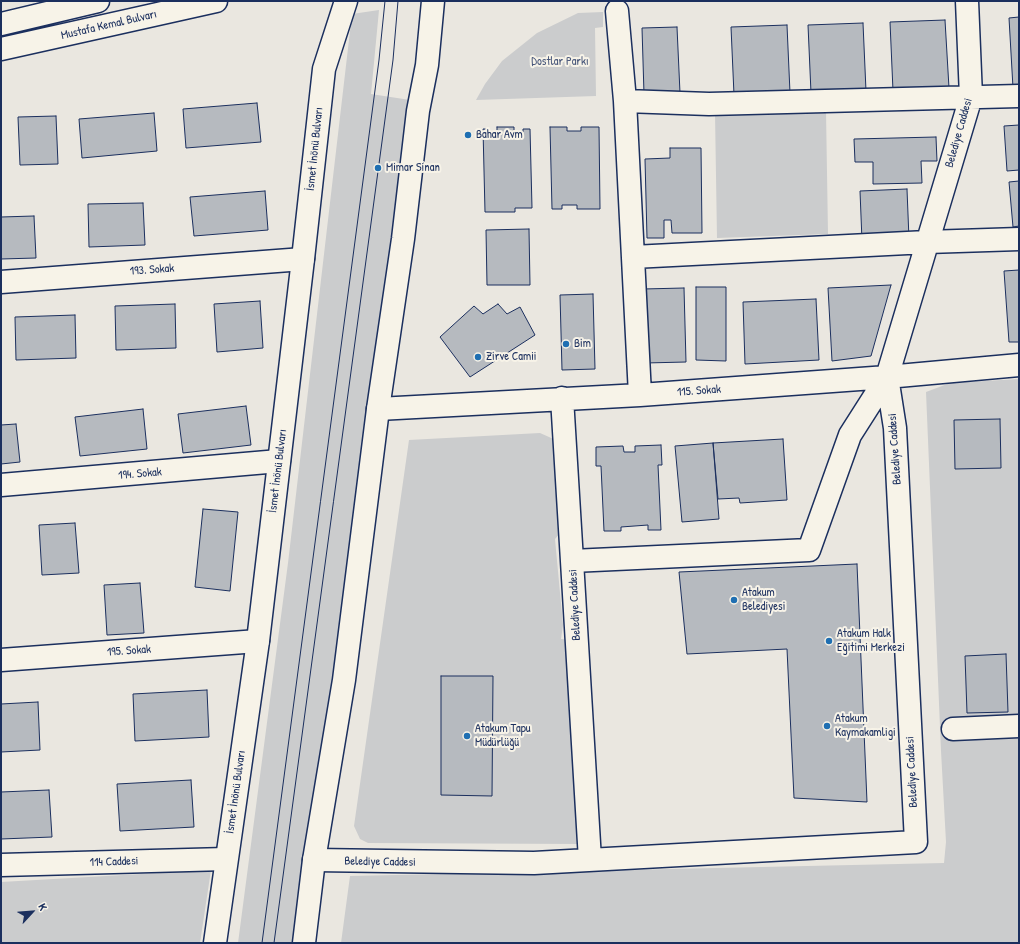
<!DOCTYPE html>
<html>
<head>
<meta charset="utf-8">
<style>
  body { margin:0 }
  #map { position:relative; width:1020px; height:944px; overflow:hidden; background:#eae7e0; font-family:"Patrick Hand",sans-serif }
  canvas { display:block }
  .frame { position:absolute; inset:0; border:2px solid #1b2f5e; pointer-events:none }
  .north { position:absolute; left:12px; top:892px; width:40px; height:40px; -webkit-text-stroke:3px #f7f3e8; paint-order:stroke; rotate:64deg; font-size:11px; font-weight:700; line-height:16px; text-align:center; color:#1b2f5e }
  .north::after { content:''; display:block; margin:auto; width:14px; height:18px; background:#1b2f5e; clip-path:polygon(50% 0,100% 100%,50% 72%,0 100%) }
</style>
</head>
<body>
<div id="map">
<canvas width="1020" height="944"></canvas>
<div class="frame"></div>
<div class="north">K</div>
</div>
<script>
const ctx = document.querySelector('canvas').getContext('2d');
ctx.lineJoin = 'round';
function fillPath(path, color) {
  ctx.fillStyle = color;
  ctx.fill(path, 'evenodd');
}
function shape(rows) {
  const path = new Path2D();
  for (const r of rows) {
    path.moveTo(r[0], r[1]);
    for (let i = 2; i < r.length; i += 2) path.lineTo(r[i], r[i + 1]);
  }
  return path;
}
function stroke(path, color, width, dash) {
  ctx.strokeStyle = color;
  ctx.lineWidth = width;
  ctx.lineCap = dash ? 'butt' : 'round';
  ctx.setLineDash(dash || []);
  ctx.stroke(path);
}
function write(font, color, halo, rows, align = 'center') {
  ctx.font = font + ' "Patrick Hand",sans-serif';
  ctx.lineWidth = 4;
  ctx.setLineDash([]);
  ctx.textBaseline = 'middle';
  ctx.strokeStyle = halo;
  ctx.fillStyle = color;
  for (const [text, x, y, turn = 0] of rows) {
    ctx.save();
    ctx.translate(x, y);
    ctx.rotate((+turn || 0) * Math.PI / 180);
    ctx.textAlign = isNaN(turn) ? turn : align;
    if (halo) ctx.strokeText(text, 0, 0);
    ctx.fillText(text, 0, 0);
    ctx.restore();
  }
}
fillPath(shape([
  [379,10,371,94,410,100,299,943,238,943,288,563,352,14],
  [603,12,603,27,595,28,596,96,476,100,485,84,502,61,537,33,578,13],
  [826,111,828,234,717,238,715,113],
  [1019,379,1019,943,341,943,350,876,944,863,946,842,941,751,926,392,950,383],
  [540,433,558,441,562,531,555,539,563,625,561,639,572,640,582,844,368,843,360,839,354,826,409,440],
  [211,870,200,943,1,943,1,882]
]), '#cbcccd');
const building = shape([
  [1019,17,1019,87,1013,88,1009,18,1019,17],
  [945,20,949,88,893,91,890,22,945,20],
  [863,23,866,91,811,93,808,25,863,23],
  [787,25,790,93,734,95,731,27,787,25],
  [677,27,680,93,644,94,642,28,677,27],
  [257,103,261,142,186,148,183,109,257,103],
  [154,113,157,151,82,158,79,119,154,113],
  [56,116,58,164,20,165,18,117,56,116],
  [1019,125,1019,170,1007,171,1004,126,1019,125],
  [497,127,514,127,514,132,523,132,523,129,530,129,532,208,515,208,515,212,485,212,483,129,489,129,489,132,497,132,497,127],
  [550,127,567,127,567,131,581,131,581,127,599,127,600,209,577,209,577,205,562,205,562,209,552,209,550,127],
  [936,137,937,161,921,161,922,183,873,184,873,162,855,162,854,139,936,137],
  [670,148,701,148,702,233,672,233,671,220,664,220,664,238,647,238,645,159,670,158,670,148],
  [1019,181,1019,226,1013,227,1009,182,1019,181],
  [907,189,909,239,862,241,860,191,907,189],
  [265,191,268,230,194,236,190,197,265,191],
  [143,203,145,245,89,247,88,204,143,203],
  [34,216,36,258,1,259,1,217,34,216],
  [529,229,530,285,487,285,486,230,529,229],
  [1019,270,1019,342,1009,342,1004,271,1019,270],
  [891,285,871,356,832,361,828,288,891,285],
  [696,287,726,287,726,361,696,360,696,287],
  [684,288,686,362,645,363,643,289,684,288],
  [593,294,595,369,562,370,560,295,593,294],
  [816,299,819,360,745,364,743,302,816,299],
  [260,301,263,348,217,352,214,304,260,301],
  [175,304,176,348,116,350,115,306,175,304],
  [498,304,507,314,520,307,535,335,470,377,440,337,474,306,483,314,498,304],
  [75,315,76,358,16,360,15,317,75,315],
  [246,406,251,445,183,453,178,414,246,406],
  [143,409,147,449,80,456,75,417,143,409],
  [1000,419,1001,468,955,469,954,420,1000,419],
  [16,424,20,462,1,464,1,425,16,424],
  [783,439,787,500,740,503,739,498,718,499,713,443,783,439],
  [713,443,719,519,682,522,675,446,713,443],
  [661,445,662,465,658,465,661,530,648,530,648,525,621,527,621,531,604,531,601,466,596,466,596,447,623,446,624,452,635,452,635,446,661,445],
  [203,509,238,512,230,591,195,587,203,509],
  [75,523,79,573,42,575,39,525,75,523],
  [857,564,867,802,794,798,787,649,687,654,679,572,857,564],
  [140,583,144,633,107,635,104,585,140,583],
  [1006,654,1008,712,967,713,965,656,1006,654],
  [441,676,493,676,492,796,441,795,441,676],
  [207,690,209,737,135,741,133,694,207,690],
  [38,702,40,750,1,752,1,704,38,702],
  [191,780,194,827,120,831,117,784,191,780],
  [49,790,52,837,1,839,1,792,49,790]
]);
fillPath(building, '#b6babf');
stroke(building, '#1b2f5e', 1);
const minor = shape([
  [617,11,625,101,709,104,1019,96],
  [625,101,640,395],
  [633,257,927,242,1019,239],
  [1,282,303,259],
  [562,398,572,561],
  [378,409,640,395,887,377,1019,365],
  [1,485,279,461],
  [1,660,258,641],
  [953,729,1019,726],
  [314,860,534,863,916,842,895,428,887,377,971,97,967,1],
  [590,860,572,561,809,550,850,435,887,377],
  [1,865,226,859]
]);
const major = shape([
  [1,24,98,1],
  [1,49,216,1],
  [215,943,258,641,303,259,324,69,346,1],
  [304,943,314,860,344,680,378,409,403,239,418,111,427,65,433,1]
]);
stroke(minor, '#1b2f5e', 25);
stroke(major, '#1b2f5e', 25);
stroke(minor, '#f7f3e8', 22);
stroke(major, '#f7f3e8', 22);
stroke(shape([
  [262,943,379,60,385,1],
  [274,943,393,60,398,1]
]), '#1b2f5e', 1);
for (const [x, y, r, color] of [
  [468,135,4,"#1f6fb2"],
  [378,168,4,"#1f6fb2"],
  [566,344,4,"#1f6fb2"],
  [478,357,4,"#1f6fb2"],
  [734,600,4,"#1f6fb2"],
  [829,641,4,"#1f6fb2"],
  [827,726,4,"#1f6fb2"],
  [467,736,4,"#1f6fb2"]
]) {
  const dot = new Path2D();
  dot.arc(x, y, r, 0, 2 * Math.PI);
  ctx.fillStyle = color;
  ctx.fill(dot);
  stroke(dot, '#f7f3e8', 1.5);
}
write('12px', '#1b2f5e', '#f7f3e8', [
  ["Mustafa Kemal Bulvarı",109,25,-13],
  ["Belediye Caddesi",959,133,-74],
  ["İsmet İnönü Bulvarı",315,149,-84],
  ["193. Sokak",152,270,-4],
  ["115. Sokak",699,391,-4],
  ["Belediye Caddesi",895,449,-94],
  ["İsmet İnönü Bulvarı",278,471,-83],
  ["194. Sokak",140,474,-5],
  ["Belediye Caddesi",575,605,-93],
  ["195. Sokak",129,651,-4],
  ["Belediye Caddesi",912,772,-93],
  ["İsmet İnönü Bulvarı",236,792,-82],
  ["114 Caddesi",114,862,-2],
  ["Belediye Caddesi",380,862,1]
]);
write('12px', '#47567a', '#f7f3e8', [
  ["Dostlar Parkı",560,62]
]);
write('12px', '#1b2f5e', '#f7f3e8', [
  ["Bahar Avm",476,135],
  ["Mimar Sinan",386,168],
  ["Bim",574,344],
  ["Zirve Camii",486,357],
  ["Atakum",742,593],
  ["Belediyesi",742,607],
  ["Atakum Halk",837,634],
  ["Eğitimi Merkezi",837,648],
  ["Atakum",835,719],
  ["Kaymakamligi",835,733],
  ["Atakum Tapu",475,729],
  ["Müdürlüğü",475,743]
], 'left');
</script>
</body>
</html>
